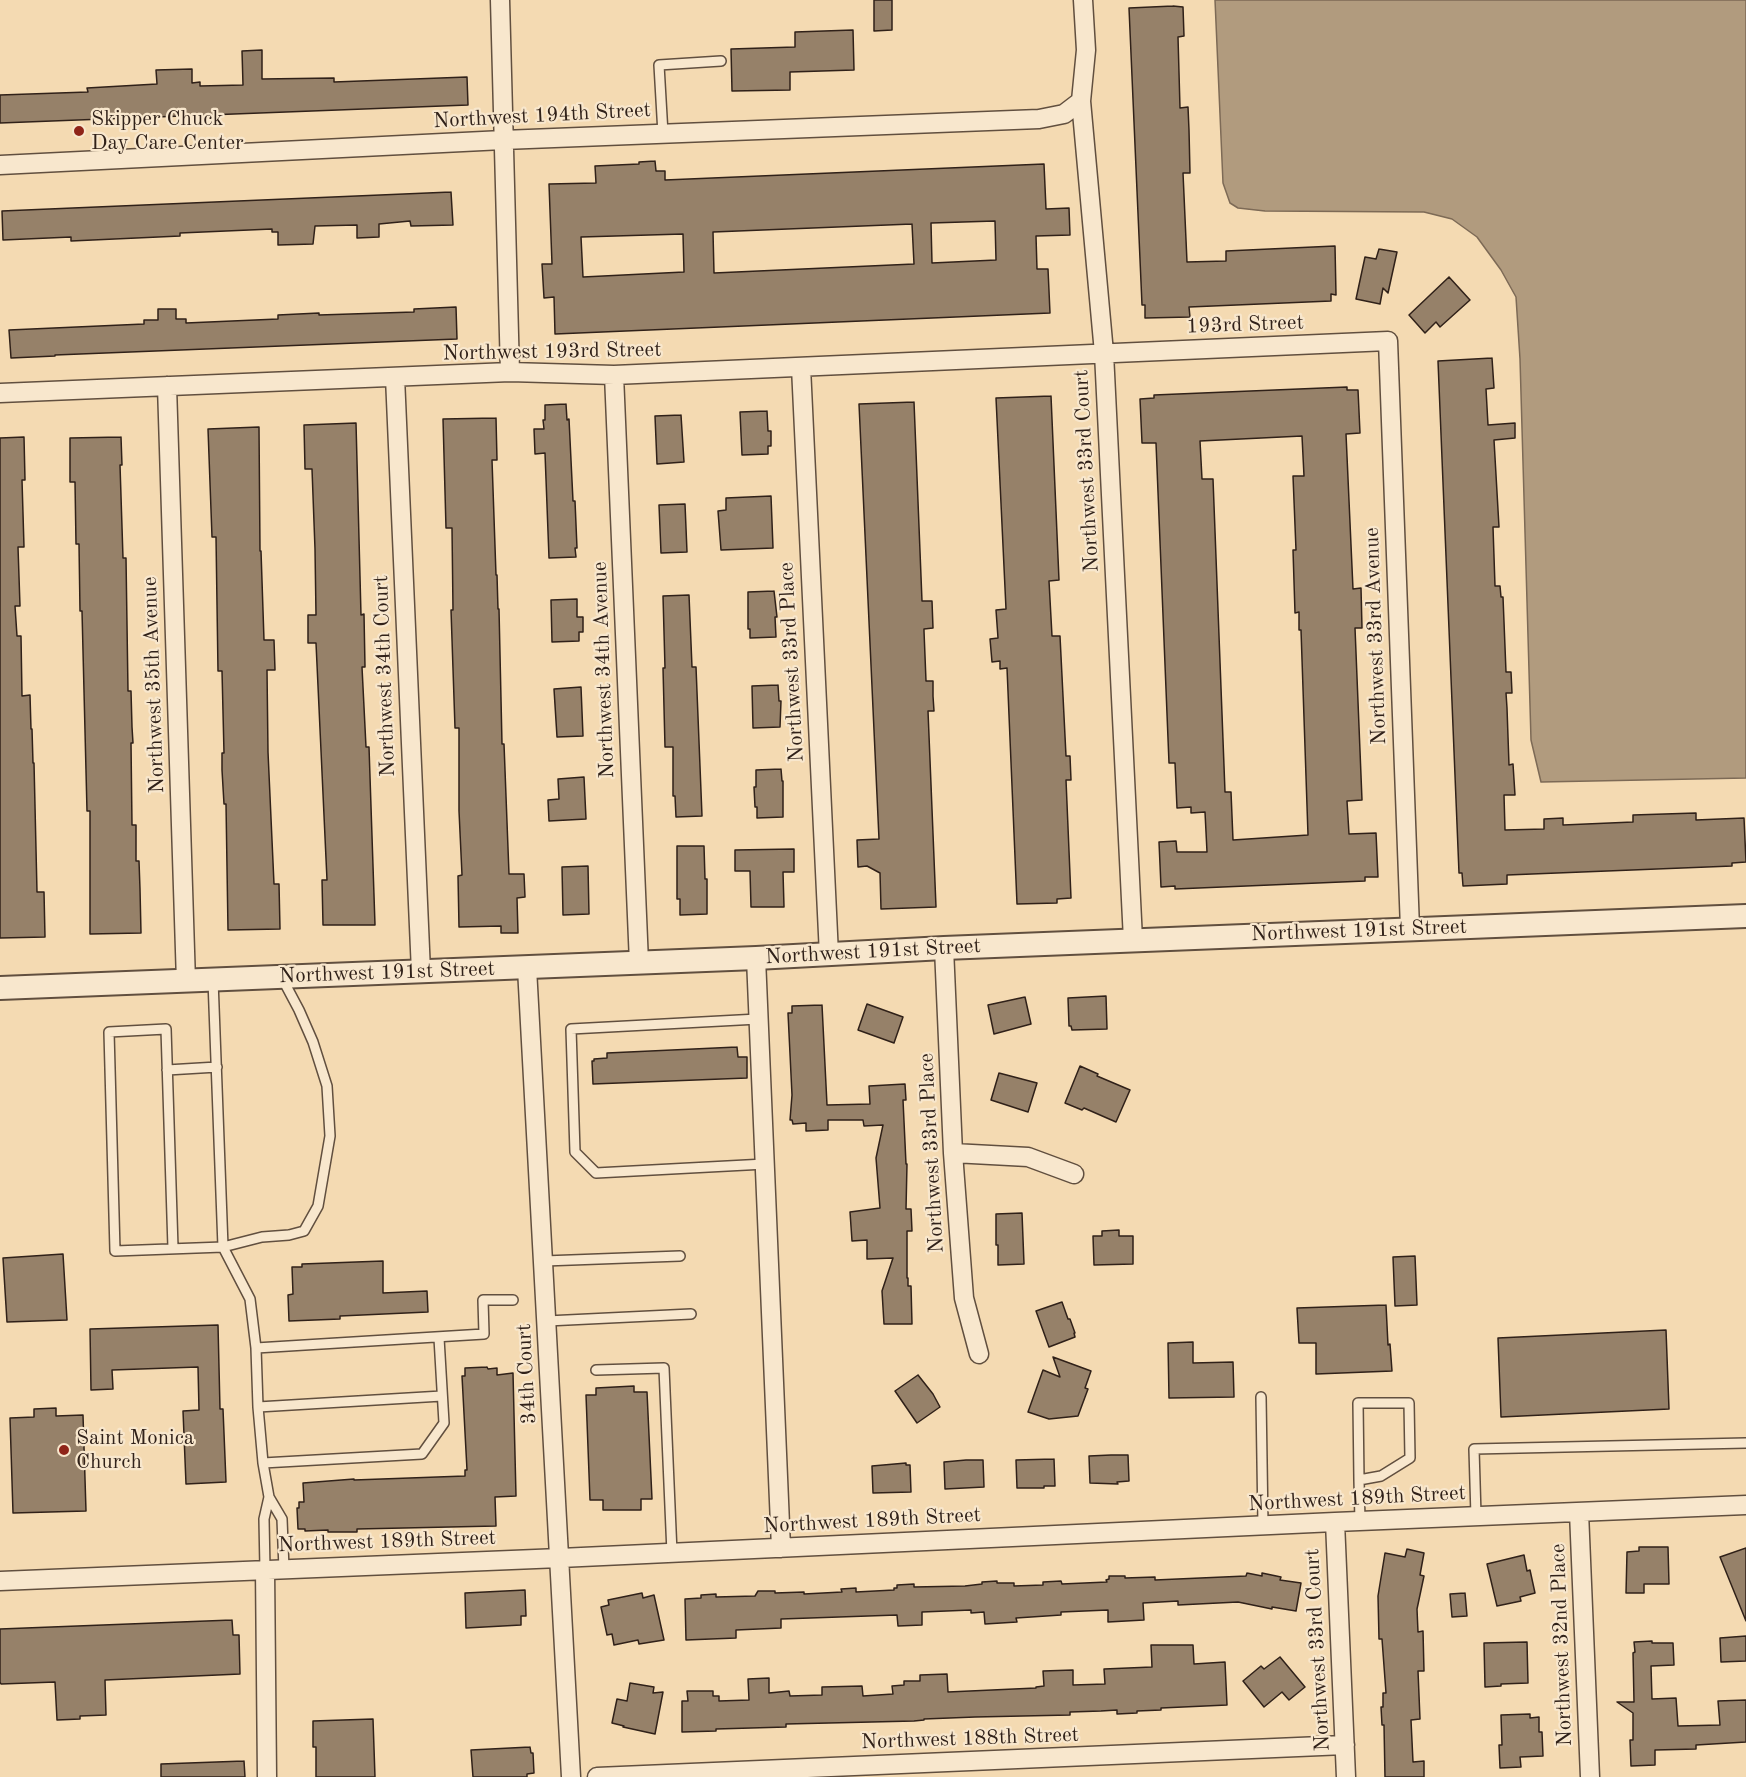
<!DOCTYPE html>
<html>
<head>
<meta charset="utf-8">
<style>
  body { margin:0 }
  canvas { display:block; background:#f4dab2 }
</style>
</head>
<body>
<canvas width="1746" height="1777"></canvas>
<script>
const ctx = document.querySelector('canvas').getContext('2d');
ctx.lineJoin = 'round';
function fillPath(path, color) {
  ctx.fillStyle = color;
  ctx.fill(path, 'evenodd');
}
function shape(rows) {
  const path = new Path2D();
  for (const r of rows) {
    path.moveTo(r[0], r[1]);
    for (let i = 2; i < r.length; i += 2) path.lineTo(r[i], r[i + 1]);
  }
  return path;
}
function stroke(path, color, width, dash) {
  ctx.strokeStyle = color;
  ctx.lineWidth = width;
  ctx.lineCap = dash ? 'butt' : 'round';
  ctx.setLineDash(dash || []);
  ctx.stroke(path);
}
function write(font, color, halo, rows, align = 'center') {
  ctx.font = font + ' "Old Standard TT",serif';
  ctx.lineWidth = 4.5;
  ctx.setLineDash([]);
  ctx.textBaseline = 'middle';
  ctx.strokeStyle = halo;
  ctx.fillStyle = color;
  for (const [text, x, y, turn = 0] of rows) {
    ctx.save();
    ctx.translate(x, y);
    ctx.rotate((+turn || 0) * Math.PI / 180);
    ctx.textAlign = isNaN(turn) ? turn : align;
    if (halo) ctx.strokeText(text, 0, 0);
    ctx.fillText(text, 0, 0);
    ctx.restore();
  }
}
const water = shape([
  [1215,0,1746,0,1746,778,1541,782,1531,740,1520,359,1516,297,1501,270,1477,237,1452,219,1424,212,1265,211,1238,208,1230,203,1223,183,1215,0]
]);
fillPath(water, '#b19b7e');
stroke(water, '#7d6a56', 1.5);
const building = shape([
  [874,0,892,0,892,30,874,31,874,0],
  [1173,6,1183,7,1184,36,1178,37,1180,108,1188,107,1189,130,1190,173,1183,173,1187,262,1226,261,1226,251,1335,246,1336,295,1331,294,1331,301,1189,307,1190,317,1145,318,1145,305,1142,305,1129,8,1173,6],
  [853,30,854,70,790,72,790,90,732,91,731,49,795,47,795,32,853,30],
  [262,50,262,79,334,78,334,82,467,77,468,105,0,123,0,95,88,92,87,88,157,84,156,70,192,69,192,83,200,82,200,86,243,85,242,51,262,50],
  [655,161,656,171,665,171,665,180,1044,164,1046,209,1069,208,1070,235,1036,236,1037,269,1048,269,1050,313,555,334,554,297,544,298,542,264,552,264,549,184,596,183,595,166,639,164,639,162,655,161],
  [995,221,996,260,932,263,931,223,995,221],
  [912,224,914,264,714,273,713,232,912,224],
  [683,234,684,272,583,277,581,237,683,234],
  [451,192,453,225,411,226,410,221,379,224,379,237,357,238,357,225,315,226,313,244,278,245,278,232,272,232,272,229,180,233,180,236,71,241,71,237,3,240,2,211,451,192],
  [1379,249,1397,252,1388,293,1383,288,1380,304,1356,299,1365,257,1376,259,1379,249],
  [1449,277,1470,300,1440,327,1436,322,1425,333,1409,315,1449,277],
  [456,307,457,339,55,355,55,356,11,358,9,330,144,324,144,320,158,320,158,309,176,309,176,319,186,319,186,323,278,319,278,315,319,313,319,315,414,312,414,309,456,307],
  [1492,358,1494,388,1486,389,1488,425,1515,423,1515,438,1494,440,1499,527,1493,527,1495,586,1500,586,1501,597,1503,597,1506,672,1511,672,1512,693,1506,693,1507,708,1509,765,1513,764,1515,795,1504,795,1505,830,1544,829,1544,819,1563,818,1563,825,1633,822,1633,815,1696,813,1696,820,1744,818,1746,862,1732,863,1732,866,1507,875,1507,884,1463,886,1462,873,1459,873,1438,361,1492,358],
  [1347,387,1347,390,1358,390,1360,433,1346,434,1353,589,1361,588,1362,628,1355,628,1362,800,1347,801,1349,834,1376,833,1378,877,1365,877,1365,881,1175,889,1175,886,1161,887,1159,842,1176,841,1177,852,1207,852,1205,812,1191,813,1191,807,1177,808,1175,763,1169,763,1156,443,1142,443,1140,399,1154,398,1154,395,1347,387],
  [1302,436,1304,476,1293,476,1296,550,1293,550,1295,613,1299,612,1299,630,1301,630,1308,835,1233,840,1231,792,1225,792,1213,479,1202,479,1200,441,1302,436],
  [1051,396,1059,580,1049,581,1052,636,1060,636,1066,756,1070,756,1071,780,1066,780,1071,898,1057,899,1057,903,1017,904,1007,668,1000,669,1000,661,992,662,990,639,998,638,996,610,1006,609,996,398,1051,396],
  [914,402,922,601,932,601,933,628,924,629,924,631,926,681,933,681,933,696,934,711,928,711,936,907,881,909,880,873,867,866,858,867,857,840,879,839,859,404,914,402],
  [566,404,567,420,569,419,573,501,575,501,577,548,575,548,576,557,549,558,545,453,535,454,534,429,544,429,543,420,545,420,545,405,566,404],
  [767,411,768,431,771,431,771,446,768,446,768,454,742,455,740,412,767,411],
  [681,415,684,462,657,464,655,416,681,415],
  [496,418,497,460,492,460,496,575,497,575,498,609,499,609,502,744,504,744,509,874,524,874,525,897,517,898,518,933,501,933,501,926,459,927,458,876,462,875,459,811,459,728,455,728,451,610,453,610,452,528,446,528,443,419,496,418],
  [356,423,361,615,364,614,365,667,362,667,366,747,369,747,375,925,323,925,322,880,327,880,316,643,308,643,308,615,316,615,315,549,312,469,305,469,304,425,356,423],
  [259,427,260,551,261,551,264,640,274,640,275,670,267,670,268,752,274,884,279,884,280,929,228,930,226,804,224,804,222,770,222,753,224,753,222,671,218,671,216,537,212,537,208,429,259,427],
  [24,437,25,480,22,480,24,547,18,547,20,606,15,606,17,636,21,636,22,696,30,695,31,729,32,729,33,763,34,763,37,892,44,892,45,937,0,938,0,438,24,437],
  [121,437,122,465,120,465,123,558,126,558,128,691,131,691,132,727,133,743,131,743,132,825,136,825,136,861,139,861,140,889,141,933,90,934,90,811,87,811,82,611,80,611,79,544,76,544,75,482,70,482,70,438,121,437],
  [771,496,773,548,721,550,718,511,726,510,726,498,771,496],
  [685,504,687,552,661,553,659,505,685,504],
  [774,591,777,617,775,617,776,637,750,638,750,629,748,629,748,592,774,591],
  [689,595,692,667,696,667,702,816,676,817,675,796,673,796,673,747,665,747,663,668,665,668,663,596,689,595],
  [577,599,577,617,583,617,583,632,579,632,579,641,552,642,551,600,577,599],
  [778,685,779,701,781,701,780,727,753,728,752,686,778,685],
  [581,687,583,736,557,737,554,689,581,687],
  [781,769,782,781,783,781,783,817,757,818,757,807,755,807,754,787,756,787,756,770,781,769],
  [584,777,586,819,549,821,548,800,559,799,558,779,584,777],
  [677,846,704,846,705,879,707,879,707,914,680,915,680,899,677,899,677,846],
  [794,849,794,872,783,872,784,907,751,907,750,871,735,871,735,850,794,849],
  [588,866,589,914,563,915,562,867,588,866],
  [1106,996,1107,1029,1072,1030,1071,1026,1069,1026,1068,998,1106,996],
  [1025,997,1031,1024,994,1034,988,1005,1025,997],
  [867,1004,903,1017,894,1043,858,1030,867,1004],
  [822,1005,827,1105,870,1104,869,1086,905,1084,906,1100,903,1100,906,1164,907,1164,906,1209,911,1209,912,1231,907,1231,907,1278,908,1278,908,1286,911,1286,912,1324,884,1324,882,1291,893,1258,867,1259,867,1240,852,1241,850,1212,880,1208,876,1158,883,1125,864,1126,863,1120,828,1120,828,1130,806,1131,806,1123,793,1124,792,1120,790,1120,792,1095,788,1013,792,1013,792,1006,822,1005],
  [737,1047,738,1057,747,1057,747,1078,593,1084,592,1061,594,1061,594,1059,607,1058,607,1053,737,1047],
  [1080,1066,1098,1074,1097,1076,1130,1090,1116,1122,1084,1108,1082,1110,1065,1103,1080,1066],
  [999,1073,1037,1083,1028,1112,991,1100,999,1073],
  [1022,1213,1024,1264,998,1265,998,1245,996,1245,996,1214,1022,1213],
  [1119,1230,1119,1236,1133,1236,1133,1264,1094,1265,1093,1236,1102,1236,1102,1231,1119,1230],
  [63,1254,67,1320,7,1322,3,1258,63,1254],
  [1415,1256,1417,1305,1395,1306,1393,1257,1415,1256],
  [383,1261,383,1293,427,1291,428,1312,340,1316,340,1319,289,1321,288,1295,293,1294,292,1267,302,1267,302,1264,383,1261],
  [1062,1302,1068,1319,1070,1319,1075,1333,1074,1333,1075,1337,1049,1347,1036,1311,1062,1302],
  [1386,1305,1388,1345,1390,1344,1392,1371,1316,1374,1316,1343,1299,1343,1297,1308,1386,1305],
  [218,1325,220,1409,223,1409,226,1482,186,1484,183,1411,199,1410,198,1367,112,1370,113,1389,91,1390,90,1329,218,1325],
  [1666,1330,1669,1409,1501,1417,1498,1338,1666,1330],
  [1193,1342,1193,1363,1233,1362,1234,1397,1169,1398,1168,1343,1193,1342],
  [1053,1357,1091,1371,1085,1388,1088,1389,1078,1416,1049,1419,1028,1412,1043,1370,1060,1377,1053,1357],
  [487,1367,488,1369,497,1368,497,1375,513,1373,516,1496,495,1497,496,1526,357,1529,357,1532,328,1532,328,1530,305,1531,305,1529,298,1529,297,1508,299,1508,299,1502,304,1502,303,1483,354,1479,354,1480,465,1476,465,1470,467,1470,462,1376,465,1376,465,1368,487,1367],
  [918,1375,933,1394,940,1407,917,1423,895,1391,918,1375],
  [634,1386,634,1392,647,1392,652,1499,641,1499,641,1510,603,1510,603,1500,590,1500,586,1395,596,1395,596,1388,634,1386],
  [56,1408,56,1416,83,1415,86,1511,13,1513,10,1418,34,1417,34,1409,56,1408],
  [1111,1455,1128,1455,1129,1481,1117,1482,1118,1484,1090,1483,1089,1456,1111,1455],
  [1054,1459,1055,1486,1044,1486,1044,1488,1017,1488,1016,1460,1054,1459],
  [966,1460,983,1460,984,1487,945,1489,944,1462,966,1460],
  [906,1463,906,1465,910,1465,911,1492,873,1493,872,1466,906,1463],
  [1639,1547,1668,1547,1669,1584,1644,1584,1644,1593,1626,1593,1627,1552,1639,1551,1639,1547],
  [1746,1548,1746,1621,1720,1557,1746,1548],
  [1407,1549,1424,1553,1420,1575,1424,1576,1417,1609,1418,1632,1423,1631,1424,1671,1418,1671,1420,1719,1411,1720,1413,1762,1424,1761,1424,1777,1385,1777,1384,1725,1382,1725,1381,1707,1383,1707,1383,1693,1386,1693,1382,1639,1379,1639,1378,1596,1385,1553,1405,1557,1407,1549],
  [1524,1555,1527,1571,1530,1570,1535,1593,1520,1597,1521,1601,1497,1606,1487,1564,1524,1555],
  [1247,1573,1262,1576,1262,1573,1281,1577,1280,1580,1301,1583,1296,1611,1272,1607,1272,1609,1238,1602,1178,1605,1178,1601,1143,1603,1144,1620,1108,1622,1108,1610,1061,1612,1061,1615,1016,1618,1017,1622,985,1624,984,1612,971,1613,971,1610,922,1612,922,1625,898,1626,897,1615,781,1619,781,1628,736,1630,736,1638,686,1640,685,1599,701,1598,701,1595,716,1594,716,1597,755,1596,758,1591,775,1591,775,1593,804,1592,804,1594,842,1592,841,1589,856,1588,856,1592,894,1590,894,1588,897,1588,897,1585,914,1584,914,1587,965,1586,982,1584,982,1582,997,1581,997,1583,1014,1583,1014,1586,1043,1585,1043,1582,1061,1581,1062,1584,1107,1582,1106,1580,1109,1579,1109,1576,1125,1576,1125,1578,1155,1577,1155,1580,1246,1576,1247,1573],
  [525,1590,526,1616,521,1616,521,1625,466,1628,465,1593,525,1590],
  [642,1593,643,1598,654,1595,664,1640,639,1644,638,1640,614,1645,612,1634,607,1635,601,1607,609,1605,608,1600,642,1593],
  [1465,1593,1467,1616,1452,1617,1450,1594,1465,1593],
  [232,1620,233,1635,239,1635,240,1674,105,1680,106,1715,80,1716,80,1719,57,1720,55,1682,1,1684,0,1682,0,1629,232,1620],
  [1746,1636,1746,1661,1721,1662,1720,1638,1746,1636],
  [1652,1641,1652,1643,1673,1643,1674,1665,1651,1666,1652,1699,1676,1698,1678,1726,1720,1725,1718,1701,1746,1700,1746,1742,1696,1745,1696,1749,1655,1750,1655,1765,1631,1766,1630,1740,1633,1740,1633,1713,1617,1702,1634,1702,1633,1653,1635,1652,1634,1642,1652,1641],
  [1527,1642,1528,1683,1501,1684,1501,1686,1485,1687,1484,1643,1527,1642],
  [1151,1645,1193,1645,1194,1664,1225,1662,1227,1705,1161,1708,1161,1710,1137,1711,1137,1713,1117,1714,1117,1710,1101,1711,1070,1712,1070,1715,975,1717,924,1719,924,1720,914,1721,786,1724,786,1727,716,1729,716,1731,682,1732,682,1701,688,1701,687,1691,713,1691,713,1696,719,1696,719,1701,749,1700,748,1679,769,1678,769,1693,789,1691,790,1696,822,1695,822,1687,862,1686,863,1696,893,1694,892,1686,904,1685,904,1681,920,1681,920,1675,947,1674,948,1692,1036,1688,1036,1687,1044,1686,1043,1671,1073,1670,1073,1685,1105,1684,1104,1669,1152,1667,1151,1645],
  [1280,1657,1305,1687,1289,1700,1282,1692,1264,1707,1243,1681,1261,1666,1264,1669,1280,1657],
  [630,1683,654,1687,653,1693,663,1692,655,1734,623,1727,624,1726,612,1723,617,1699,627,1701,630,1683],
  [1530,1714,1530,1718,1539,1717,1539,1732,1542,1732,1543,1756,1520,1757,1521,1767,1500,1768,1499,1745,1502,1745,1501,1715,1530,1714],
  [373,1719,375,1777,316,1777,316,1747,313,1747,313,1721,373,1719],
  [530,1747,531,1753,533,1753,534,1773,527,1774,527,1777,473,1777,471,1750,530,1747],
  [244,1761,245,1777,161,1777,161,1764,244,1761]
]);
fillPath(building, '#968169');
stroke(building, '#302119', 1.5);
const service = shape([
  [663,134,659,65,721,61],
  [213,980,223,1247,250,1299,256,1348,258,1407,263,1463,269,1497,282,1519,284,1569],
  [758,1019,571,1029,575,1152,596,1173,765,1164],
  [167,1070,217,1067],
  [173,1248,166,1029,109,1032,115,1251,223,1247,262,1237,289,1235,304,1231,318,1206,330,1136,327,1086,313,1042,299,1010,282,978],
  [544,1261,680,1256],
  [547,1321,691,1314],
  [256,1348,484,1334,483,1300,513,1300],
  [596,1370,664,1368,672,1553],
  [1261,1397,1263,1525],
  [258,1407,442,1396],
  [263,1463,422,1454,444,1423,439,1338],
  [1359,1480,1381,1476,1410,1458,1409,1403,1358,1403,1359,1480,1360,1521],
  [1476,1516,1474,1449,1746,1443],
  [265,1569,264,1519,269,1497]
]);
const minor = shape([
  [500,0,510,372],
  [1083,0,1086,50,1081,101,1104,353,1133,940],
  [0,165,503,140,1039,119,1064,114,1081,101],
  [801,367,829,955],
  [614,375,639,963],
  [395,377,421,972],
  [167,386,186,982],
  [0,393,510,372,614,375,1388,341,1410,929],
  [944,948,953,1153,964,1298,979,1354],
  [756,958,781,1548],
  [527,968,571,1777],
  [953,1153,1028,1157,1074,1174],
  [1579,1512,1590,1777],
  [1335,1522,1346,1777],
  [265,1569,267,1777],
  [0,1581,560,1558,1335,1522,1746,1505],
  [597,1777,1345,1745]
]);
const tertiary = shape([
  [0,988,756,958,944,948,1746,916]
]);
stroke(service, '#614f3f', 12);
stroke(minor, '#614f3f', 21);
stroke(tertiary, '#614f3f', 26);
stroke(service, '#f8e7cd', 9);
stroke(minor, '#f8e7cd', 18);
stroke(tertiary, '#f8e7cd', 22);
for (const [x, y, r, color] of [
  [79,131,6,"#8f2418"],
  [64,1450,6,"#8f2418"]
]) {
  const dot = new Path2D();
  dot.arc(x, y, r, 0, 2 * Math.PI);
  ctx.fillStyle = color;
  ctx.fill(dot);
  stroke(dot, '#f8e7cd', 2);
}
write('21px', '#302119', '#f8e7cd', [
  ["Northwest 194th Street",542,116,-3],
  ["193rd Street",1245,325,-2],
  ["Northwest 193rd Street",552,352,-1],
  ["Northwest 33rd Court",1087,471,-93],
  ["Northwest 33rd Avenue",1376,636,-92],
  ["Northwest 33rd Place",792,662,-93],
  ["Northwest 34th Avenue",604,670,-92],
  ["Northwest 34th Court",385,676,-92],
  ["Northwest 35th Avenue",154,685,-92],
  ["Northwest 191st Street",1359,931,-2],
  ["Northwest 191st Street",873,952,-3],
  ["Northwest 191st Street",387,973,-2],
  ["Northwest 33rd Place",932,1153,-93],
  ["34th Court",527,1374,-93],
  ["Northwest 189th Street",1357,1499,-3],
  ["Northwest 189th Street",872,1521,-3],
  ["Northwest 189th Street",387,1542,-2],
  ["Northwest 32nd Place",1562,1645,-92],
  ["Northwest 33rd Court",1318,1650,-93],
  ["Northwest 188th Street",970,1739,-2]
]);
write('21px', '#302119', '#f8e7cd', [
  ["Skipper Chuck",91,119],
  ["Day Care Center",91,143],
  ["Saint Monica",76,1438],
  ["Church",76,1462]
], 'left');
</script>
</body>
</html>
